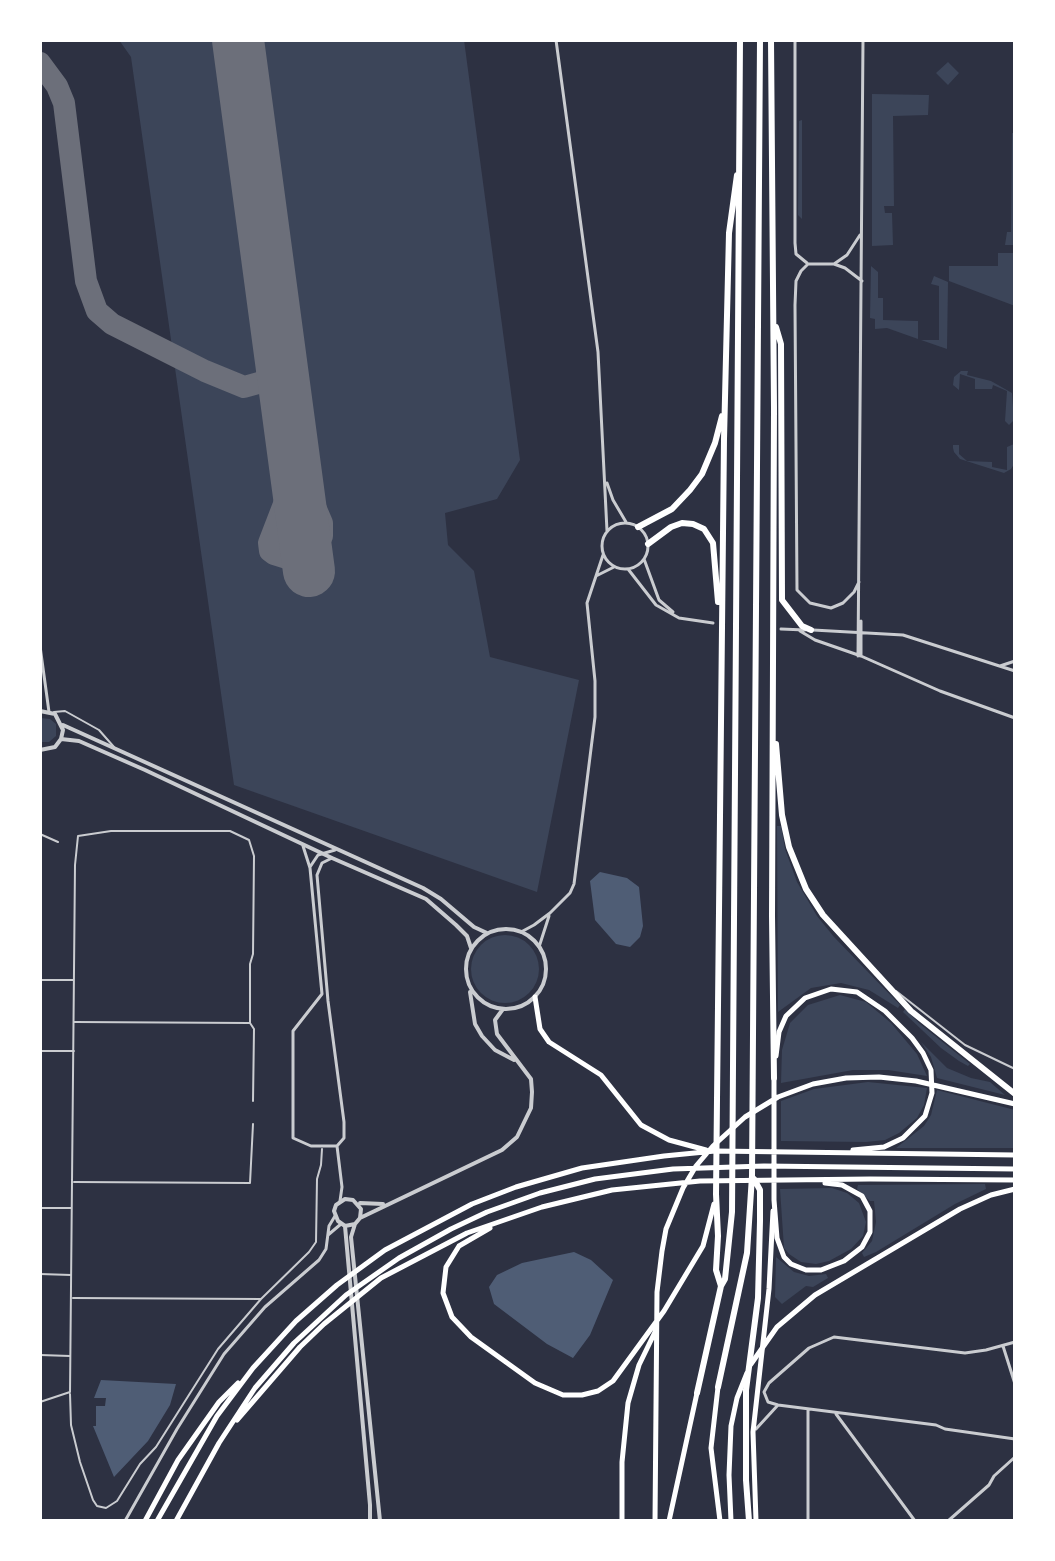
<!DOCTYPE html>
<html>
<head>
<meta charset="utf-8">
<style>
  body { margin:0 }
  #map { position:relative; width:1055px; height:1561px; overflow:hidden; background:#2d3142; font-family:"IBM Plex Serif",serif }
  canvas { display:block }
  .frame { position:absolute; inset:0; border:42px solid #fff; pointer-events:none }
</style>
</head>
<body>
<div id="map">
<canvas width="1055" height="1561"></canvas>
<div class="frame"></div>
</div>
<script>
const ctx = document.querySelector('canvas').getContext('2d');
ctx.lineJoin = 'round';
function fillPath(path, color) {
  ctx.fillStyle = color;
  ctx.fill(path, 'evenodd');
}
function shape(rows) {
  const path = new Path2D();
  for (const r of rows) {
    if (r.length === 3) {
      path.moveTo(r[0] + r[2], r[1]);
      path.arc(r[0], r[1], r[2], 0, 2 * Math.PI);
      continue;
    }
    path.moveTo(r[0], r[1]);
    for (let i = 2; i < r.length; i += 2) path.lineTo(r[i], r[i + 1]);
  }
  return path;
}
function stroke(path, color, width, dash) {
  ctx.strokeStyle = color;
  ctx.lineWidth = width;
  ctx.lineCap = dash ? 'butt' : 'round';
  ctx.setLineDash(dash || []);
  ctx.stroke(path);
}
fillPath(shape([
  [119,40,464,40,520,460,497,499,445,513,448,545,474,571,490,657,579,680,537,892,234,785,131,57],
  [948,62,959,73,948,85,936,73],
  [872,94,929,95,928,115,893,116,894,206,884,206,885,213,892,213,893,245,872,246],
  [802,120,802,219,798,215,799,121],
  [1012,133,1015,133,1015,245,1005,245,1007,232,1011,232],
  [998,253,1015,253,1015,306,949,281,949,266,998,266],
  [871,266,878,272,878,298,883,298,883,320,918,321,918,339,887,328,875,329,875,319,870,318],
  [934,276,948,282,947,349,921,340,939,340,939,286,931,284],
  [965,371,968,371,967,375,991,381,1012,393,1014,420,1009,425,1005,421,1007,391,993,385,992,389,975,389,975,379,960,374,959,390,953,385,954,377,961,371],
  [1014,444,1014,464,1011,469,1004,473,960,459,954,452,953,448,953,445,959,445,959,454,967,461,992,462,992,467,1007,470,1007,447],
  [40,718,50,719,56,724,56,736,49,742,40,742],
  [777,826,781,826,785,849,797,882,817,916,834,937,900,1005,898,1008,869,990,841,983,811,988,778,1012],
  [505,969,34],
  [840,995,866,1002,891,1023,917,1054,927,1076,888,1070,853,1070,781,1083,782,1050,790,1023,808,1005],
  [905,1009,920,1024,970,1064,968,1066,959,1061,941,1048,903,1012],
  [921,1042,947,1068,971,1078,990,1082,1005,1095,937,1078,931,1057],
  [868,1082,927,1088,924,1105,917,1118,899,1133,885,1140,866,1142,781,1141,781,1101,814,1089],
  [937,1090,1015,1110,1015,1148,896,1148,924,1126,931,1115],
  [985,1184,986,1189,955,1204,876,1252,864,1257,862,1253,872,1241,876,1222,874,1201,870,1201,857,1189,858,1185],
  [832,1188,847,1193,859,1203,866,1222,863,1236,851,1249,829,1261,816,1264,801,1262,789,1254,784,1248,780,1189],
  [776,1257,794,1272,809,1276,826,1274,828,1278,813,1287,806,1286,782,1304,775,1297]
]), '#3c4559');
fillPath(shape([
  [600,872,627,878,639,887,643,926,640,937,630,947,616,944,595,920,590,881],
  [574,1252,591,1260,613,1280,590,1335,573,1358,547,1344,494,1304,489,1287,497,1275,522,1263],
  [101,1380,176,1384,170,1405,148,1441,114,1477,93,1426,96,1426,96,1406,105,1406,106,1398,94,1398]
]), '#4f5d75');
stroke(shape([
  [40,63,57,86,64,103,86,281,97,311,112,324,205,371,244,387,262,382,269,374,274,366,279,340],
  [296,473,269,543,270,551,274,554,290,559,298,559,313,551,322,536,322,523,316,509,299,497]
]), '#6c6f7a', 22);
stroke(shape([
  [238,40,309,571]
]), '#6c6f7a', 52);
stroke(shape([
  [54,712,65,711,99,730,114,747],
  [40,834,58,842],
  [40,980,73,980],
  [896,991,965,1045,1015,1069],
  [75,1022,249,1023],
  [40,1051,74,1051],
  [74,1182,250,1183,253,1124],
  [40,1208,71,1208],
  [40,1274,71,1275],
  [73,1298,261,1299,309,1252,316,1242,317,1179,321,1165,322,1149],
  [40,1355,70,1356],
  [70,1394,71,1425,80,1462,93,1500,97,1506,106,1508,117,1501,140,1464,156,1447,218,1349,261,1299],
  [40,1402,70,1392,75,865,78,836,111,831,230,831,249,840,254,856,253,954,250,964,250,1023,254,1029,253,1101]
]), '#caccd0', 2);
stroke(shape([
  [556,40,598,352,607,531],
  [795,40,795,243,796,254,807,263],
  [834,264,847,255,860,235],
  [607,483,613,500,626,522],
  [625,546,23],
  [644,559,659,600,673,612],
  [628,569,656,605,679,618,713,623],
  [596,576,614,567],
  [859,582,854,592,843,603,831,608,810,603,797,590,795,305,796,281,801,271,808,264,834,264,845,268,862,281],
  [861,621,861,656],
  [781,629,805,630],
  [813,630,903,635,1015,671],
  [800,631,815,640,861,656,940,691,1015,718],
  [40,646,49,712],
  [858,656,863,40],
  [1000,666,1015,661],
  [303,846,310,868,322,994,293,1031,293,1138,311,1146,337,1146,342,1187,340,1201],
  [332,858,322,863,317,875,328,1001,344,1122,344,1138,337,1146],
  [310,867,318,855,335,850],
  [521,932,534,925,550,913,570,893,574,884,595,717,595,681,587,603,603,555],
  [539,947,549,916],
  [328,1235,341,1224],
  [1015,1342,986,1350,965,1353,834,1337,809,1348,769,1383,764,1392,768,1402,778,1405,936,1425,945,1429,1015,1439],
  [1003,1346,1015,1384],
  [836,1414,915,1521],
  [756,1429,778,1405],
  [125,1521,177,1429,224,1354,265,1307,319,1260,326,1249,329,1226,335,1216],
  [808,1521,808,1410],
  [948,1521,989,1485,994,1476,1015,1457]
]), '#caccd0', 3);
stroke(shape([
  [40,711,55,714,63,730,61,739,55,747,40,750],
  [63,725,423,888,441,899,474,927,487,933],
  [61,739,79,741,145,770,332,858,426,899,456,925,467,936,471,948],
  [506,969,40],
  [470,992,475,1024,482,1036,495,1050,514,1060],
  [360,1203,383,1204],
  [355,1224,345,1226,338,1221,334,1211,336,1205,345,1199,353,1200,361,1209,360,1218],
  [345,1226,370,1505,370,1521],
  [380,1521,351,1237,355,1224,360,1218,502,1150,517,1137,531,1108,532,1092,531,1079,497,1034,495,1020,503,1009]
]), '#caccd0', 4);
stroke(shape([
  [756,1521,753,1432,769,1289,773,1211]
]), '#fff', 5);
stroke(shape([
  [535,997,540,1029,549,1042,601,1075,641,1125,669,1140,706,1150],
  [776,1056,779,1032,786,1016,805,998,831,989,857,992,885,1011,912,1038,923,1053,931,1070,932,1093,925,1116,903,1138,884,1147,853,1150],
  [774,1078,774,1200,777,1238,784,1257,791,1264,806,1270,821,1270,844,1261,862,1247,870,1232,870,1211,862,1196,842,1185,825,1183],
  [490,1228,459,1246,446,1267,443,1293,452,1317,471,1337,535,1383,563,1395,582,1395,598,1391,613,1381,664,1311,703,1246,714,1204],
  [751,1364,777,1327,815,1295,960,1209,991,1195,1015,1189],
  [718,1387,711,1448,720,1521],
  [237,1420,300,1347,324,1324,381,1278,467,1233,542,1207,612,1190,700,1181,870,1179,1015,1180],
  [145,1521,178,1460,219,1402,238,1383],
  [157,1521,217,1416,253,1368,296,1321,337,1285,385,1250,472,1204,516,1187,582,1168,664,1156,715,1151,1015,1155],
  [176,1521,219,1443,255,1388,294,1343,346,1295,399,1258,451,1229,487,1212,540,1193,595,1179,673,1169,764,1166,1015,1169],
  [622,1521,622,1462,628,1403,639,1365,656,1330],
  [655,1521,657,1292,662,1251,666,1229,683,1188,696,1166,713,1146,745,1117,778,1097,813,1084,846,1078,879,1077,916,1081,1015,1104],
  [669,1521,697,1393],
  [731,1521,729,1475,731,1426,737,1398,747,1373]
]), '#fff', 5);
stroke(shape([
  [771,40,774,408,772,916,774,1078],
  [776,327,781,344,782,600,802,626,811,630],
  [638,527,672,509,690,490,702,474,715,443,722,416],
  [648,544,671,527,682,523,693,524,704,529,713,543,718,602],
  [776,744,782,815,789,847,806,889,823,915,911,1011,1015,1094],
  [721,1286,716,1270,718,1236,716,1194,724,439,729,233,737,175],
  [718,1387,747,1253,752,1176,760,40],
  [697,1393,721,1286,725,1279,732,1212,740,40],
  [749,1521,746,1480,746,1390,758,1298,760,1221,760,1190,754,1179]
]), '#fff', 6);
</script>
</body>
</html>
